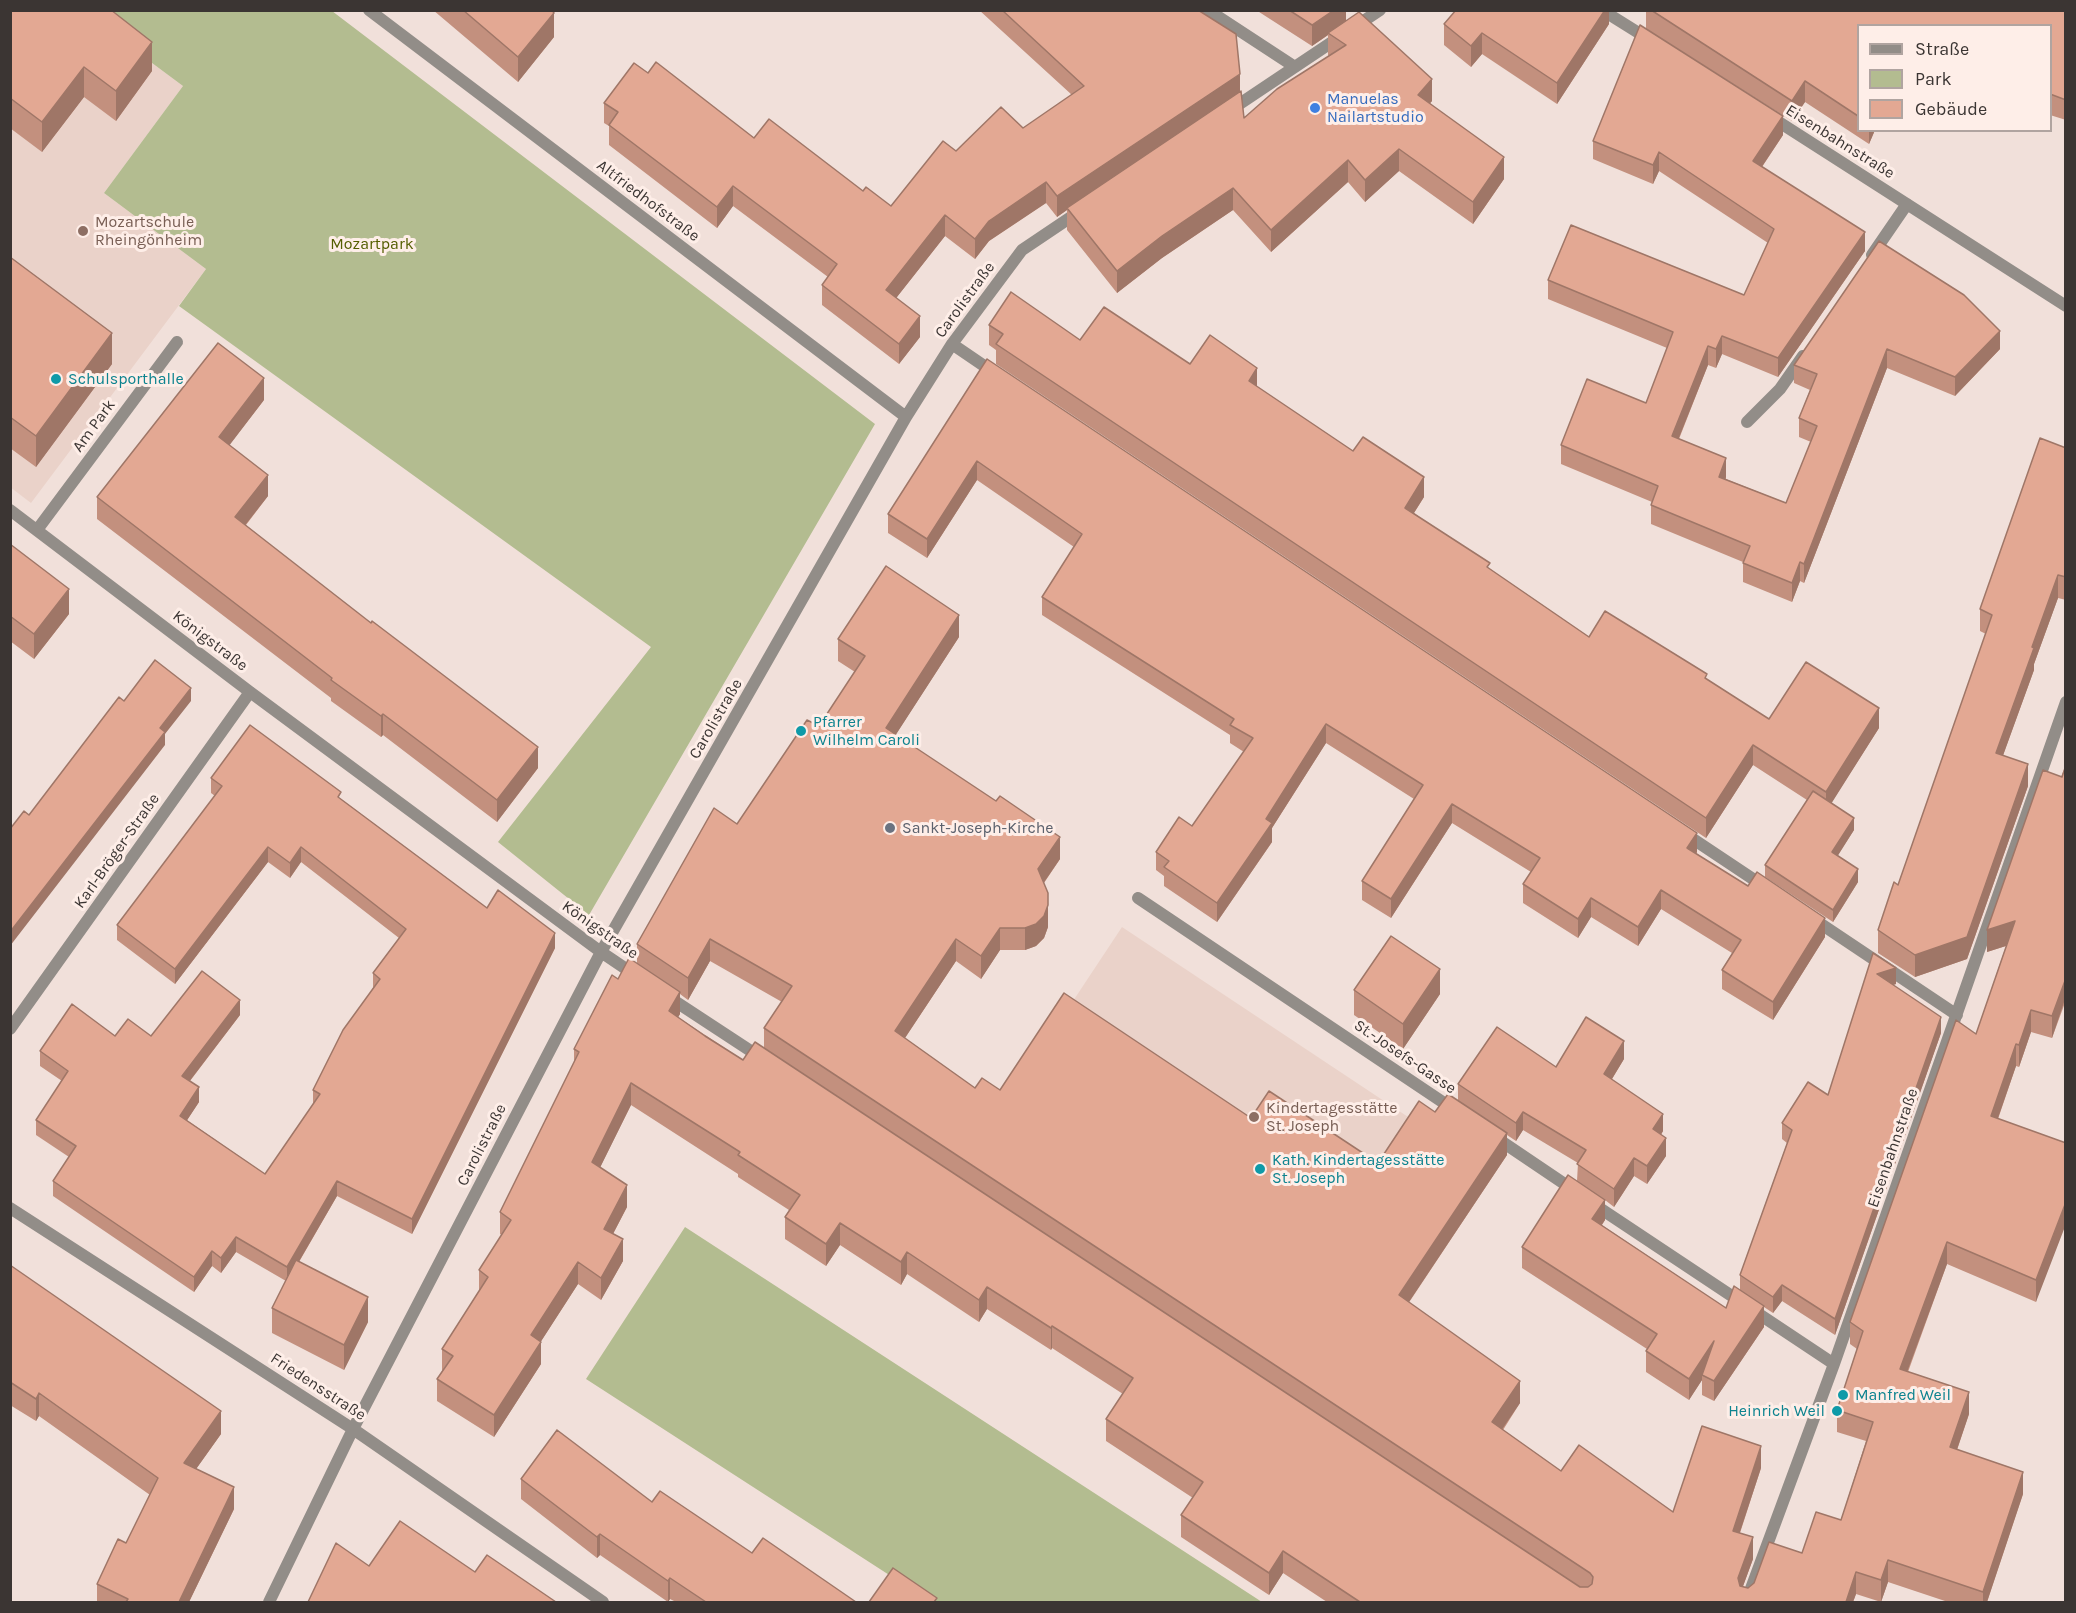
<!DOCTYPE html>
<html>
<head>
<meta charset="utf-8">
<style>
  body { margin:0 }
  #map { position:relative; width:2076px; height:1613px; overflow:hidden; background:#f1e0da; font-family:Karla,sans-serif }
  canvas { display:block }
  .frame { position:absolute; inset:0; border:12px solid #3b3533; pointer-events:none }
  .legend { position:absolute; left:1857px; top:24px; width:195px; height:108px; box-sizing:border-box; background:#feeee8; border:2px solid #b0a4a0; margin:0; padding:8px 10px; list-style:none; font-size:18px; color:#3b3533 }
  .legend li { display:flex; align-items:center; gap:12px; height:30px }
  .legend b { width:30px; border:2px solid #b0a4a0 }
</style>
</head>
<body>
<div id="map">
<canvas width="2076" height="1613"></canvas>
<div class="frame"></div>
<ul class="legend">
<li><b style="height:8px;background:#928d88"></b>Straße</li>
<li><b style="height:16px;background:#b3bc90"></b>Park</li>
<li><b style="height:16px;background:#e3a893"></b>Gebäude</li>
</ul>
</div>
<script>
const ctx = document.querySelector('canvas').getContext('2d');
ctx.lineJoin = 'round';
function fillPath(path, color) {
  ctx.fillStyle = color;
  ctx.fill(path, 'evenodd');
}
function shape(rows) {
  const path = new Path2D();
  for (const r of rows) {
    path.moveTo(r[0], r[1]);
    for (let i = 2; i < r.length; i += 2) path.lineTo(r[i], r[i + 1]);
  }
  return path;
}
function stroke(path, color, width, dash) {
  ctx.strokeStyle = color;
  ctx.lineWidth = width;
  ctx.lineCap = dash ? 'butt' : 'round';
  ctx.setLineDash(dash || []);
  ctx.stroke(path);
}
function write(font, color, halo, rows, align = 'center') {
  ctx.font = font + ' Karla,sans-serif';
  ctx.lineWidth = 6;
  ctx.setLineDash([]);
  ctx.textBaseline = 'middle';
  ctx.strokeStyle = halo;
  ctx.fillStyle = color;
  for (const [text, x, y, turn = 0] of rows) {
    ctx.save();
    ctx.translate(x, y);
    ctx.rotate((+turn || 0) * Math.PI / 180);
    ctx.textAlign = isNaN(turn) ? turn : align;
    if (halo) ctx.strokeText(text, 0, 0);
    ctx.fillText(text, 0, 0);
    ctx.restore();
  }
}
fillPath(shape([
  [10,11,82,11,183,86,104,193,206,269,31,503,10,487],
  [1122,927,1494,1174,1400,1317,1028,1069]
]), '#ead2c9');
fillPath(shape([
  [82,11,332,11,875,424,589,915,498,842,651,647,179,306,206,269,104,193,183,86],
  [685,1227,1262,1602,931,1602,586,1379]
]), '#b3bc90');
stroke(shape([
  [369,10,906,417],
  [1208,10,1295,67],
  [1602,10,1650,40],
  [1229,111,1380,10],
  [1771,117,2066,306],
  [1872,255,1907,204],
  [952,344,996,374],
  [1747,422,1780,389,1803,356],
  [10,510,250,692,601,952,638,977],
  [37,530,177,342],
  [1684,833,1765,887],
  [1138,898,1456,1111],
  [1812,918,1957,1015],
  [667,996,763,1059],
  [10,1029,250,692],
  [1495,1137,1575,1191],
  [1592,1203,1834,1364],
  [10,1208,353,1429,603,1602],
  [269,1602,353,1429,601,952,906,417,952,344,1022,250,1080,211],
  [1746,1602,1834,1364,2066,702]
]), '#928d88', 12);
fillPath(shape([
  [10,10,152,71,116,121,84,97,42,152,10,128],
  [433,10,552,10,554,37,518,82],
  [979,10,1198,10,1240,92,1244,118,1329,56,1328,55,1328,35,1312,46,1256,10,1346,10,1346,21,1432,101,1430,103,1504,179,1473,224,1399,171,1365,202,1348,182,1271,252,1233,210,1162,258,1117,293,1067,230,1067,210,1057,217,1046,203,989,241,975,259,945,236,896,298,920,337,899,364,822,305,822,285,828,277,733,206,717,228,609,145,609,126,604,123,604,103,648,73,754,138,891,206,956,151,1023,128,1072,95],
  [1609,10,1609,24,1557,104,1482,54,1471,67,1444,45,1444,24],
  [1646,10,2066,10,2066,120,2050,115,2050,26,1858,26,1858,130,1875,130,1869,144,1805,102,1792,121,1646,29],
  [1783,135,1762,167,1865,251,1778,377,1722,354,1716,368,1708,365,1679,439,1726,477,1726,479,1786,503,1811,442,1799,437,1799,418,1810,390,1794,383,1794,365,1879,241,2000,349,1955,396,1887,368,1804,583,1800,581,1792,602,1743,582,1743,562,1651,524,1651,505,1652,502,1561,464,1561,445,1646,403,1667,348,1548,299,1548,280,1744,295,1768,243,1659,171,1653,184,1593,159,1593,141],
  [10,257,112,364,36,467,10,448],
  [989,325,1080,340,1190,364,1257,387,1353,451,1424,497,1414,513,1490,569,1589,637,1707,680,1769,719,1879,728,1831,803,1854,830,1837,856,1858,882,1833,922,1765,877,1765,865,1807,800,1753,765,1706,838,996,364,996,350,989,345],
  [987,359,1697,852,1696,854,1825,937,1773,1020,1722,989,1722,970,1732,953,1661,909,1638,946,1591,917,1578,938,1523,903,1523,884,1531,872,1452,823,1391,918,1362,900,1362,881,1414,799,1326,743,1272,828,1272,842,1217,922,1164,886,1164,876,1156,870,1156,852,1192,826,1244,752,1230,743,1230,735,1042,615,1042,597,1074,547,977,480,927,558,888,533,888,514],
  [264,400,229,445,268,496,246,525,538,768,497,822,383,735,381,737,331,701,331,698,97,519,97,497],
  [2066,448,2066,600,2058,598,2034,664,2034,670,2003,755,2028,786,1967,959,1915,977,1878,953,1878,930,1898,885,1986,634,1980,631,1980,609],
  [10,544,69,614,34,659,10,641],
  [959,637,896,734,1060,859,1044,883,1048,927,1044,938,1036,946,1025,950,1000,950,981,979,956,961,905,1038,975,1088,1000,1090,1251,1118,1378,1163,1435,1112,1458,1100,1458,1084,1556,1067,1624,1059,1612,1079,1663,1131,1661,1135,1666,1156,1647,1184,1634,1176,1614,1207,1605,1200,1605,1220,1602,1225,1726,1308,1740,1290,1740,1275,1787,1143,1782,1139,1782,1123,1828,1095,1873,953,1896,984,1893,985,1941,1033,1835,1335,1782,1301,1773,1313,1764,1307,1764,1327,1714,1401,1702,1395,1702,1380,1689,1400,1646,1372,1646,1351,1647,1349,1522,1268,1522,1247,1577,1181,1578,1163,1523,1130,1516,1141,1507,1135,1507,1155,1409,1302,1520,1403,1503,1430,1561,1471,1673,1512,1761,1468,1740,1533,1753,1559,1743,1586,1748,1588,1802,1553,1841,1520,1866,1441,1837,1432,1837,1410,1857,1349,1850,1344,1850,1322,1976,1034,2006,946,1987,952,2066,765,2066,1000,2052,1038,2031,1032,2019,1067,2016,1066,1998,1119,2066,1143,2036,1302,1947,1264,1908,1372,1969,1414,1957,1450,2023,1494,1987,1602,1948,1602,1888,1582,1881,1602,1856,1594,1853,1602,1327,1602,1283,1573,1269,1595,1181,1537,1181,1515,1193,1498,1106,1441,1106,1419,1123,1394,1052,1348,1051,1350,987,1309,979,1322,907,1274,901,1285,840,1245,826,1266,785,1239,785,1217,789,1210,738,1177,738,1174,631,1105,600,1167,627,1207,613,1234,623,1261,601,1300,578,1284,541,1341,541,1364,494,1437,437,1401,437,1379,442,1371,442,1349,479,1291,479,1270,502,1235,500,1234,500,1212,574,1064,574,1049,618,979,637,964,637,944,819,726,855,672,838,661,838,639],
  [710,961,782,1002,764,1028,764,1048,743,1060,678,1017,680,1014,680,994,688,1000],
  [211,778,341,799,487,908,555,948,412,1234,337,1196,299,1262,368,1322,344,1370,272,1333,272,1308,286,1281,236,1252,221,1273,212,1266,194,1292,53,1196,53,1181,69,1157,36,1135,36,1120,62,1081,40,1066,40,1051,115,1036,151,1036,240,1015,190,1081,199,1102,187,1120,265,1174,313,1105,313,1090,373,988,373,973,399,938,301,862,290,878,268,862,175,984,117,940,117,925,215,796,211,793],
  [1354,990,1440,994,1403,1049,1354,1015],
  [10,1265,221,1434,196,1469,234,1509,189,1602,97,1602,97,1584,126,1543,150,1495,39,1416,36,1421,10,1405],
  [521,1479,652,1502,752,1553,856,1602,676,1602,670,1599,668,1602,600,1555,597,1558,521,1499]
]), '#c3907e');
fillPath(shape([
  [1333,10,1346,10,1346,23,1328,33,1328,35,1312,46,1312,25],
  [1605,10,1609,10,1609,24,1557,104,1557,83],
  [554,13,554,37,518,82,518,57],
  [1482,33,1482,54,1471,67,1471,46],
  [152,42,152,71,116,121,116,91],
  [84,67,84,97,42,152,42,122],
  [1240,74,1240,94,1067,208,1067,210,1057,217,1057,196],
  [1432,79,1432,101,1418,117,1418,95],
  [1805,81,1805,102,1792,121,1792,101],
  [1783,116,1783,135,1753,180,1753,161],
  [1869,130,1875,130,1869,144],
  [1399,149,1399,171,1365,202,1365,180],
  [1659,152,1659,171,1653,184,1653,165],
  [1504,157,1504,179,1473,224,1473,202],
  [1348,160,1348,182,1271,252,1271,230],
  [1046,182,1046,203,989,241,975,259,975,239,989,221],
  [733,186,733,206,717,228,717,207],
  [1233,188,1233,210,1162,258,1117,293,1117,271,1162,236],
  [945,215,945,236,886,311,886,290],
  [1865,232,1865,251,1778,377,1778,358],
  [920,316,920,337,899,364,899,344],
  [2000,331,2000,349,1955,396,1955,377],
  [112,333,112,364,36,467,36,436],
  [1722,336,1722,354,1716,368,1716,349],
  [1708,346,1708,365,1672,455,1672,436],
  [1887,349,1887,368,1804,583,1804,564],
  [1257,368,1257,387,1249,381],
  [264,378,264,400,219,459,219,437],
  [1726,458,1726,477,1719,496,1719,477],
  [977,461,977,480,927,558,927,539],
  [268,475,268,496,235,538,235,517],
  [1424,477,1424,497,1405,527,1405,508],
  [1800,562,1800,581,1792,602,1792,583],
  [2058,575,2058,598,2034,664,2034,670,1996,775,1996,753,2032,647],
  [69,589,69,614,34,659,34,634],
  [959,615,959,637,886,750,886,728],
  [191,688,191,701,165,734,165,745,10,946,10,932,160,728],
  [1879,708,1879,728,1826,812,1826,792],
  [383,714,383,735,381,737,381,716],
  [1326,724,1326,743,1272,828,1272,842,1217,922,1217,903,1266,819],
  [1753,745,1753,765,1706,838,1706,818],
  [538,747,538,768,497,822,497,800],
  [2028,764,2028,786,1967,959,1915,977,1915,955],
  [1452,804,1452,823,1391,918,1391,899],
  [1854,818,1854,830,1832,865,1832,852],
  [1697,833,1697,852,1687,867,1687,848],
  [1060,837,1060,859,1038,891,1038,869],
  [268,847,268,862,175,984,175,969],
  [301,847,301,862,290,878,290,863],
  [1858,869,1858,882,1833,922,1833,910],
  [1661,890,1661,909,1638,946,1638,927],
  [1591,898,1591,917,1578,938,1578,919],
  [1048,905,1048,927,1044,938,1036,946,1025,950,1025,928],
  [1825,918,1825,937,1773,1020,1773,1002],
  [2015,921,2015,943,1987,952,1987,930],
  [1000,928,1000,950,981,979,981,956],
  [555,933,555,948,412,1234,412,1219],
  [710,939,710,961,688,1000,688,978],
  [956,939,956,961,895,1053,895,1031],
  [1896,968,1896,984,1877,990,1877,974],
  [1440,969,1440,994,1403,1049,1403,1024],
  [2065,977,2065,999,2052,1038,2052,1016],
  [680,992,680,1014,669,1033,669,1011],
  [240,1000,240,1015,182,1091,182,1076],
  [2031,1010,2031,1032,2019,1067,2019,1045],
  [1941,1017,1941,1033,1835,1335,1835,1319],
  [1624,1041,1624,1059,1604,1092,1604,1074],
  [2016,1044,2016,1066,1991,1138,1991,1116],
  [631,1083,631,1105,592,1184,592,1162],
  [199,1087,199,1102,180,1131,180,1116],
  [1523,1112,1523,1130,1516,1141,1516,1123],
  [1663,1114,1663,1131,1653,1147,1653,1129],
  [1507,1133,1507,1155,1399,1317,1399,1295],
  [1666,1138,1666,1156,1647,1184,1647,1166],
  [1634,1158,1634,1176,1614,1207,1614,1189],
  [337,1181,337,1196,287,1282,287,1267],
  [627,1185,627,1207,604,1251,604,1229],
  [1605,1200,1605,1220,1592,1239,1592,1219],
  [2066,1202,2066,1224,2036,1302,2036,1280],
  [840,1223,840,1245,826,1266,826,1244],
  [236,1237,236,1252,221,1273,221,1258],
  [623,1239,623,1261,601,1300,601,1278],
  [1947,1242,1947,1264,1900,1391,1900,1369],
  [212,1251,212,1266,194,1292,194,1277],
  [907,1252,907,1274,901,1285,901,1262],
  [578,1262,578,1284,531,1357,531,1335],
  [1782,1285,1782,1301,1773,1313,1773,1297],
  [987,1287,987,1309,979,1322,979,1300],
  [368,1297,368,1322,344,1370,344,1345],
  [1764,1306,1764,1327,1714,1401,1714,1381],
  [1052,1326,1052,1348,1051,1350,1051,1328],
  [1714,1341,1702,1375,1702,1380,1689,1400,1689,1379],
  [541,1342,541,1364,494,1437,494,1415],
  [1520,1381,1520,1403,1492,1444,1492,1422],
  [1969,1392,1969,1414,1950,1470,1950,1447],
  [39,1393,39,1416,36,1421,36,1399],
  [221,1411,221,1434,184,1486,184,1463],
  [1761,1446,1761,1468,1733,1553,1733,1531],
  [2023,1472,2023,1494,1987,1602,1983,1602,1983,1592],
  [234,1487,234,1509,189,1602,179,1602],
  [600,1534,600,1555,597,1558,597,1537],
  [1753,1537,1753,1559,1738,1600,1738,1578],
  [1283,1551,1283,1573,1269,1595,1269,1573],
  [1888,1560,1888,1582,1881,1602,1881,1580],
  [1856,1572,1856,1594,1853,1602,1846,1602],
  [670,1578,670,1599,668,1602,668,1581]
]), '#9f7667');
const building = shape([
  [10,10,111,10,152,42,116,91,84,67,42,122,10,98,10,10],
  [463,10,552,10,554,13,518,57,463,10],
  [1002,10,1198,10,1236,34,1240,74,1057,196,1046,182,989,221,975,239,945,215,886,290,920,316,899,344,822,285,837,264,733,186,717,207,609,125,618,112,604,103,634,63,648,73,656,62,754,138,769,119,863,191,866,187,891,206,943,141,956,151,1001,107,1023,128,1084,86,1002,10],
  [1289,10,1334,10,1312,25,1289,10],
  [1456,10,1605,10,1557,83,1482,33,1471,46,1444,24,1456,10],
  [1651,10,2066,10,2066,100,2050,94,2050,26,1858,26,1858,116,1805,81,1792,101,1651,10],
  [1359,12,1432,79,1418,95,1504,157,1473,202,1399,149,1365,180,1348,160,1271,230,1233,188,1162,236,1117,271,1067,208,1241,91,1244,118,1277,89,1346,45,1328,33,1359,12],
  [1640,25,1783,116,1753,161,1865,232,1778,358,1722,336,1716,349,1708,346,1672,436,1726,458,1719,477,1786,503,1817,426,1799,418,1817,374,1794,365,1879,241,1964,295,2000,331,1955,377,1887,349,1804,564,1800,562,1792,583,1743,563,1750,546,1651,505,1658,486,1561,445,1587,379,1646,403,1673,332,1548,280,1571,225,1744,295,1774,229,1659,152,1653,165,1593,141,1640,25],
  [10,257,112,333,36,436,10,417,10,257],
  [1011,292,1080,340,1104,307,1190,364,1210,335,1257,368,1249,381,1353,451,1363,437,1424,477,1405,508,1490,563,1487,567,1589,637,1605,611,1707,674,1705,678,1769,719,1806,662,1879,708,1826,792,1753,745,1706,818,996,344,1003,334,989,325,1011,292],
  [218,343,264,378,219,437,268,475,235,517,371,623,372,621,538,747,497,800,383,714,381,716,331,680,332,678,97,497,218,343],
  [987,359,1697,833,1687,848,1748,886,1757,872,1825,918,1773,1002,1722,970,1741,940,1661,890,1638,927,1591,898,1578,919,1523,884,1540,858,1452,804,1391,899,1362,881,1423,785,1326,724,1266,819,1272,823,1217,903,1164,867,1169,861,1156,852,1179,817,1192,826,1253,738,1230,725,1234,719,1042,597,1082,534,977,461,927,539,888,514,987,359],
  [2040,438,2066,448,2066,577,2058,575,2032,647,2034,648,1996,753,2028,764,1967,937,1915,955,1878,930,1894,882,1898,885,1992,615,1980,609,2040,438],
  [10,544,69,589,34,634,10,616,10,544],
  [886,566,959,615,886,728,996,801,1000,796,1060,837,1038,869,1048,893,1048,905,1044,916,1036,924,1025,928,1000,928,981,956,956,939,895,1031,975,1088,982,1078,1000,1090,1064,993,1251,1118,1269,1091,1378,1163,1419,1101,1435,1112,1448,1094,1507,1133,1399,1295,1520,1381,1492,1422,1561,1471,1579,1445,1673,1512,1702,1426,1761,1446,1733,1531,1753,1537,1738,1578,1740,1586,1748,1588,1754,1583,1769,1542,1802,1553,1816,1512,1841,1520,1873,1422,1837,1410,1863,1331,1850,1322,1956,1020,1976,1034,2015,921,1987,930,2043,770,2062,777,2066,765,2066,978,2052,1016,2031,1010,2019,1045,2016,1044,1991,1116,2066,1143,2066,1202,2036,1280,1947,1242,1900,1369,1969,1392,1950,1447,2023,1472,1983,1592,1888,1560,1881,1580,1856,1572,1846,1602,1360,1602,1283,1551,1269,1573,1181,1515,1203,1482,1106,1419,1133,1378,1052,1326,1051,1328,987,1287,979,1300,907,1252,901,1262,840,1223,826,1244,785,1217,800,1195,738,1155,740,1152,631,1083,592,1162,627,1185,604,1229,623,1239,601,1278,578,1262,531,1335,541,1342,494,1415,437,1379,453,1356,442,1349,488,1277,479,1270,511,1220,500,1212,579,1052,574,1049,612,975,618,979,629,958,680,992,669,1011,705,1036,743,1060,755,1042,1580,1587,1588,1587,1592,1584,1593,1577,1590,1573,764,1028,792,986,710,939,688,978,637,944,714,808,737,824,807,720,819,726,865,656,838,639,886,566],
  [155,660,191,688,160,728,165,732,10,932,10,829,24,811,29,815,119,697,124,701,155,660],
  [250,725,341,792,338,797,487,908,498,890,555,933,412,1219,337,1181,287,1267,236,1237,221,1258,212,1251,194,1277,53,1181,76,1146,36,1120,68,1071,40,1051,72,1004,115,1036,128,1019,151,1036,202,971,240,1000,182,1076,199,1087,180,1116,265,1174,320,1094,313,1090,343,1030,380,979,373,973,406,929,301,847,290,863,268,847,175,969,117,925,222,786,211,778,250,725],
  [1813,791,1854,818,1832,852,1858,869,1833,910,1765,865,1813,791],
  [1391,936,1440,969,1403,1024,1354,990,1391,936],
  [1873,953,1896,968,1877,974,1941,1017,1835,1319,1782,1285,1773,1297,1740,1275,1792,1130,1782,1123,1808,1082,1828,1095,1873,953],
  [1586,1017,1624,1041,1604,1074,1663,1114,1653,1129,1666,1138,1647,1166,1634,1158,1614,1189,1577,1164,1586,1150,1523,1112,1516,1123,1458,1084,1497,1027,1556,1067,1586,1017],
  [1568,1175,1605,1200,1592,1219,1726,1308,1734,1286,1764,1306,1714,1381,1702,1375,1714,1341,1689,1379,1646,1351,1657,1334,1522,1247,1568,1175],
  [296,1260,368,1297,344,1345,272,1308,296,1260],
  [10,1265,221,1411,184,1463,234,1487,179,1602,126,1602,128,1599,97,1584,118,1539,126,1543,158,1478,39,1393,36,1399,10,1382,10,1265],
  [557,1430,652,1502,660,1491,752,1553,763,1538,856,1602,706,1602,670,1578,668,1581,600,1534,597,1537,521,1479,557,1430],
  [400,1521,475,1572,487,1555,556,1602,308,1602,336,1543,369,1566,400,1521],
  [893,1568,937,1598,934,1602,869,1602,893,1568]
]);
fillPath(building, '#e3a893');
stroke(building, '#9f7667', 1.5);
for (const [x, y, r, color] of [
  [1315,108,6,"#3f7fe0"],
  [83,231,6,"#8d6e63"],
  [56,379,6,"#0f9aa8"],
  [801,731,6,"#0f9aa8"],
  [890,828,6,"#6b7280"],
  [1254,1117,6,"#8d6e63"],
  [1260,1169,6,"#0f9aa8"],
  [1843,1395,6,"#0f9aa8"],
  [1837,1411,6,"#0f9aa8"]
]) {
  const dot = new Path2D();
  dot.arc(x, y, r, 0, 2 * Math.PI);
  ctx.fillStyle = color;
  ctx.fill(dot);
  stroke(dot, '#feeee8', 2);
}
write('16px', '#366cbe', '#feeee8', [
  ["Manuelas",1327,99],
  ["Nailartstudio",1327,117]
], 'left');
write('16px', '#3b3533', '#feeee8', [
  ["Eisenbahnstraße",1840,142,32],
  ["Altfriedhofstraße",648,201,37],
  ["Carolistraße",965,300,-54],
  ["Am Park",94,426,-54],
  ["Königstraße",210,641,37],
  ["Carolistraße",716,719,-60],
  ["Karl-Bröger-Straße",117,851,-55],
  ["Königstraße",600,930,35],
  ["St.-Josefs-Gasse",1405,1057,34],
  ["Carolistraße",482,1145,-63],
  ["Eisenbahnstraße",1893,1148,-71],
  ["Friedensstraße",318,1387,33]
]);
write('16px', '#785e54', '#feeee8', [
  ["Mozartschule",95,222],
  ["Rheingönheim",95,240],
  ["Kindertagesstätte",1266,1108],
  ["St. Joseph",1266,1126]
], 'left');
write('16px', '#545e00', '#feeee8', [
  ["Mozartpark",372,244]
]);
write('16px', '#0d838f', '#feeee8', [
  ["Schulsporthalle",68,379],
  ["Pfarrer",813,722],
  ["Wilhelm Caroli",813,740],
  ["Kath. Kindertagesstätte",1272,1160],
  ["St. Joseph",1272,1178],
  ["Manfred Weil",1855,1395],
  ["Heinrich Weil",1825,1411,"right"]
], 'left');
write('16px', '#5b616d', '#feeee8', [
  ["Sankt-Joseph-Kirche",902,828]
], 'left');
</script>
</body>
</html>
